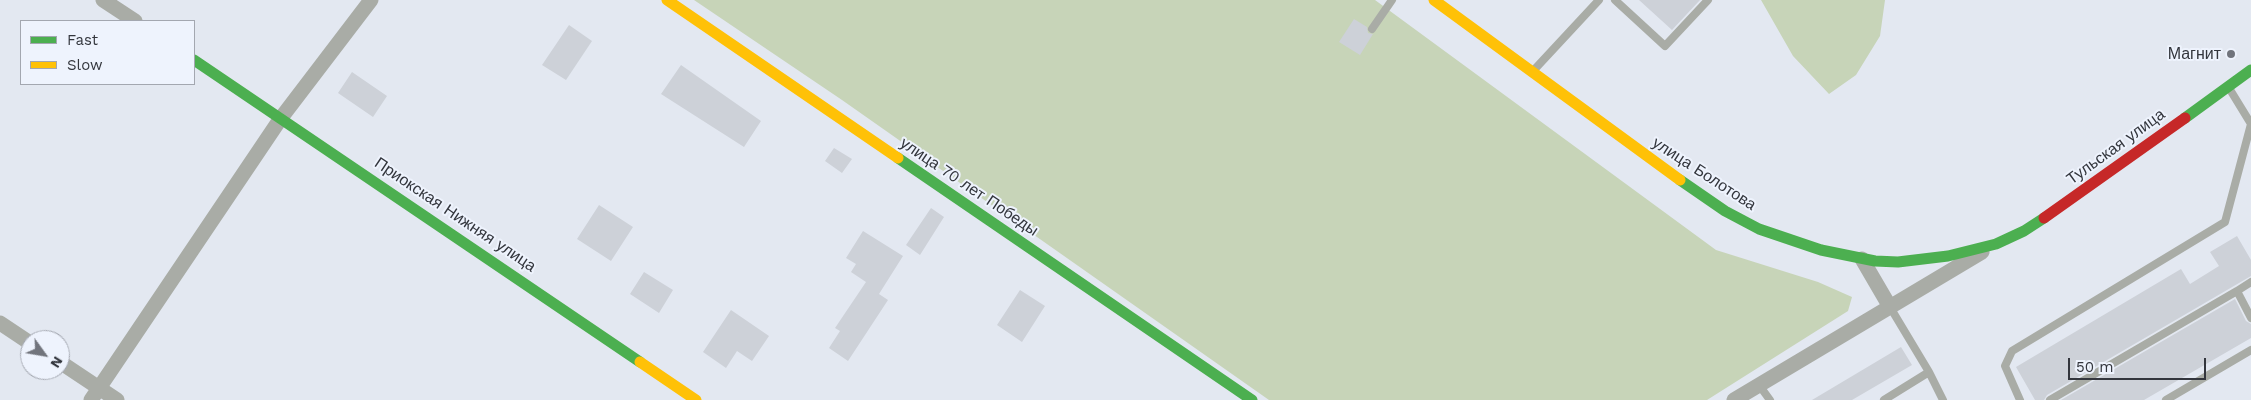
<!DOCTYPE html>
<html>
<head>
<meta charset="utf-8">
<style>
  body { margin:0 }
  #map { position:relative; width:2251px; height:400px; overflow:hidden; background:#e3e8f1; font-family:"Work Sans",sans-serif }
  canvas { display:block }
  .legend { position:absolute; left:20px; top:20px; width:175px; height:65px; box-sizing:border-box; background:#eef3fd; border:1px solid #a3a7b0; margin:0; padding:6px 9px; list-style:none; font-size:15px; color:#33363d }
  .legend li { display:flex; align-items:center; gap:10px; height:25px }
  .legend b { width:25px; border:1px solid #a3a7b0 }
  .north { position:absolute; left:20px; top:330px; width:50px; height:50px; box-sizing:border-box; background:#eef3fd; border:1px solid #a3a7b0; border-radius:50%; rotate:122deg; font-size:14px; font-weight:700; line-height:20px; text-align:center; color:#33363d }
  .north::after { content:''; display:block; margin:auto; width:18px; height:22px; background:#71747c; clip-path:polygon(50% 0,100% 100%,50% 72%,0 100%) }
  .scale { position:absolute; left:2068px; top:358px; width:138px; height:22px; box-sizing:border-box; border:2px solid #33363d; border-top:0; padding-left:6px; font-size:15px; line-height:18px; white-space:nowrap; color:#33363d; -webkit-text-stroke:4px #eef3fd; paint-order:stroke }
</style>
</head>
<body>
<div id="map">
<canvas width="2251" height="400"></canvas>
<ul class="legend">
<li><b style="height:6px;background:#4caf50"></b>Fast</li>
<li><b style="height:6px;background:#ffc107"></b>Slow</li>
</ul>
<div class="north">N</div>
<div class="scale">50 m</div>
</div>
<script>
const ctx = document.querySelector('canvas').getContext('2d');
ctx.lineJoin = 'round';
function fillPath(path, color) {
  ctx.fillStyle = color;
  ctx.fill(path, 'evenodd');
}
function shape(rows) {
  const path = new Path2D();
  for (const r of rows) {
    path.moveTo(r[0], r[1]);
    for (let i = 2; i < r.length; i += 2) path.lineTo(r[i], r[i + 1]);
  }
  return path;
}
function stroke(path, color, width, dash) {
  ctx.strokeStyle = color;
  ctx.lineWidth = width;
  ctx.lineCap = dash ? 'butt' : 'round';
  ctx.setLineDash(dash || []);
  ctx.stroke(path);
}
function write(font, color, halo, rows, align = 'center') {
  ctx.font = font + ' "Work Sans",sans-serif';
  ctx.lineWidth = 4;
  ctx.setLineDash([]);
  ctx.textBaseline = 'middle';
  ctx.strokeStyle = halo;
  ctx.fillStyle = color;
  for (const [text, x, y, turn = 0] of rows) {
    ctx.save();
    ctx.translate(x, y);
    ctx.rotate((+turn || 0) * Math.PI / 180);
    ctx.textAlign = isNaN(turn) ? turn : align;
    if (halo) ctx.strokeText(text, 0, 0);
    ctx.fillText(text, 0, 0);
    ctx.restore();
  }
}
fillPath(shape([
  [694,0,1375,0,1716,250,1818,282,1852,297,1848,311,1707,400,1269,400,842,100],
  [1761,0,1885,0,1880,36,1856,75,1829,94,1793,56]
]), '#c7d4b8');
fillPath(shape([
  [1639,0,1700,0,1672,30],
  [1354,19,1367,27,1368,33,1373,34,1360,55,1339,42],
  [569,25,592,41,566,80,542,65],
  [681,65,761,121,744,147,661,94],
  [352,72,387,96,373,117,338,93],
  [834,148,852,159,842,173,825,161],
  [599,205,633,227,611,261,577,239],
  [931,208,944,217,920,255,906,245],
  [863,231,903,256,879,294,888,300,848,361,829,348,840,331,835,328,866,282,851,272,856,264,846,258],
  [2237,236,2251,260,2251,276,2047,395,2044,400,2035,400,2016,367,2181,269,2190,284,2219,266,2210,252],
  [644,272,673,290,659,313,630,294],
  [1020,290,1045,306,1022,342,997,325],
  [2235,299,2246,321,2251,324,2251,338,2144,400,2061,400],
  [731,310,769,336,752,361,737,351,726,368,703,352],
  [1901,347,1912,365,1852,400,1812,400]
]), '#cdd1d8');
stroke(shape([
  [1615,0,1665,46,1708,0],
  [1372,29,1392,0],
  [1533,71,1599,0],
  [2229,88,2251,124],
  [2237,291,2251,282],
  [1929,372,1943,400],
  [1759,385,1770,400],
  [1884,400,1929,372,1890,307],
  [2020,400,2005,366,2012,351,2225,222,2251,124],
  [2050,400,2237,291,2251,318],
  [2166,400,2251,350]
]), '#a9aca6', 8);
stroke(shape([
  [103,0,135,21],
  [1862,259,1890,307],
  [0,323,30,343],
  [60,362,117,400],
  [91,400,281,118,371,0],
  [1734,400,1982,252]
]), '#a9aca6', 15);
stroke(shape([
  [194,60,640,362],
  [2185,118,2251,70],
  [898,158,1252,400],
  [1680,180,1725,211,1759,229,1821,250,1875,261,1898,262,1948,256,1996,244,2024,231,2044,218]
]), '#4caf50', 11);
stroke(shape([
  [667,0,898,158],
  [1434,0,1680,180],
  [640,362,696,400]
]), '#ffc107', 11);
stroke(shape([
  [2044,218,2185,118]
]), '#c62828', 11);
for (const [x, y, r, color] of [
  [2231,54,5,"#71747c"]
]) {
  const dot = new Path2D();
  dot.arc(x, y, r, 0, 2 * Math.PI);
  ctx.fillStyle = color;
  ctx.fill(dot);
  stroke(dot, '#eef3fd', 2);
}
write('16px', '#33363d', '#eef3fd', [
  ["Магнит",2221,54]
], 'right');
write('16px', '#33363d', '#eef3fd', [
  ["Тульская улица",2116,147,-36],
  ["улица Болотова",1704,174,33],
  ["улица 70 лет Победы",969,187,34],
  ["Приокская Нижняя улица",455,215,34]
]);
</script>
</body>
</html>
